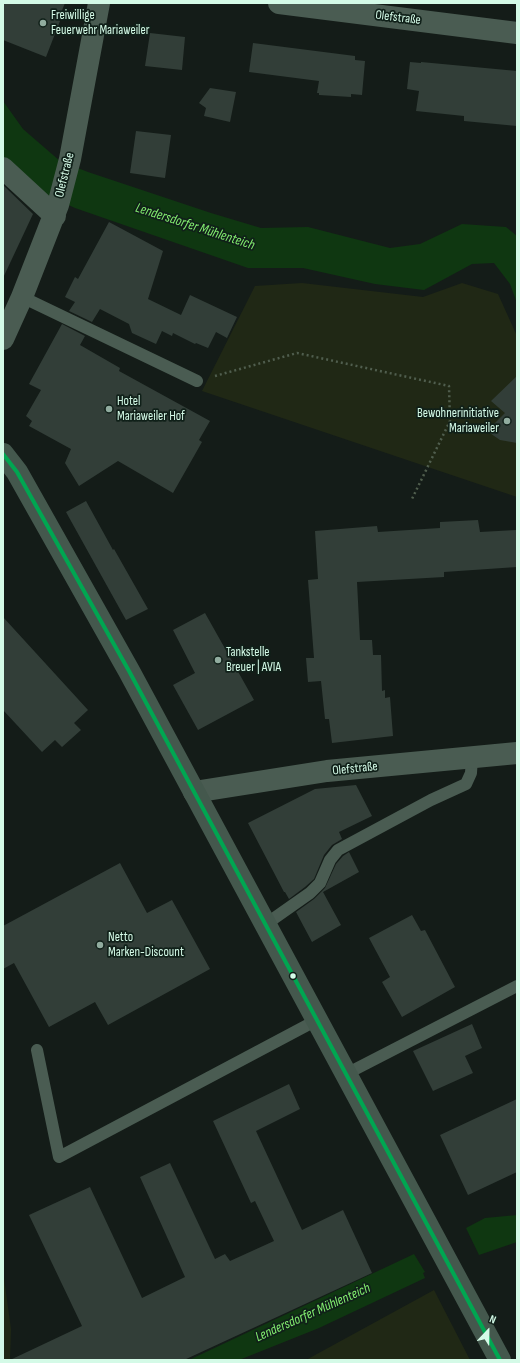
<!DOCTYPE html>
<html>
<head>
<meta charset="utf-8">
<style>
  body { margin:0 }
  #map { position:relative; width:520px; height:1363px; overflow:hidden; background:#141c18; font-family:"Sofia Sans Condensed",sans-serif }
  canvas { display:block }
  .frame { position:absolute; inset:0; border:4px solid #d4fae7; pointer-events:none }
  .north { position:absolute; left:468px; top:1311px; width:40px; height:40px; -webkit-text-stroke:3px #102019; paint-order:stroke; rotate:22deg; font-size:11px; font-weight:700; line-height:16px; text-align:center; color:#d4fae7 }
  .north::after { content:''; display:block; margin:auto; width:14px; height:18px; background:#d4fae7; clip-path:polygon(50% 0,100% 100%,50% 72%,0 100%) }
</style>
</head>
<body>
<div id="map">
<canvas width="520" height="1363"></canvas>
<div class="frame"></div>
<div class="north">N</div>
</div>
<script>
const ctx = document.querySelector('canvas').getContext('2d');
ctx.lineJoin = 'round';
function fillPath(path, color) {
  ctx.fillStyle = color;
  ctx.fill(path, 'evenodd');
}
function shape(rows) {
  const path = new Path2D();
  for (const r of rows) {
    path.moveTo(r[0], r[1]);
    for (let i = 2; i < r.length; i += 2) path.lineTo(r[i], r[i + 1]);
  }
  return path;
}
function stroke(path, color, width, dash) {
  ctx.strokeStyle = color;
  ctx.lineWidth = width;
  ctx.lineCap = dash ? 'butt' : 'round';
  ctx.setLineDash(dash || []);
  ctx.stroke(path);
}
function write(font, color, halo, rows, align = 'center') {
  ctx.font = font + ' "Sofia Sans Condensed",sans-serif';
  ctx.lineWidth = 3.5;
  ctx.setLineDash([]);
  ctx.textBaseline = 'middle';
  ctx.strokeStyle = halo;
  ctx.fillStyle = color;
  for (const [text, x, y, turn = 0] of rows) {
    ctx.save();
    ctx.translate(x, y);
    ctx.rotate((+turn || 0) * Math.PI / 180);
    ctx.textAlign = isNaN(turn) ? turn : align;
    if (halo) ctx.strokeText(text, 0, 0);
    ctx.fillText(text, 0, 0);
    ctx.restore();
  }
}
fillPath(shape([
  [302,283,423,297,462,283,498,294,517,336,517,497,202,391,255,286],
  [3,1271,11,1329,10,1360,3,1360],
  [434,1290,470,1360,306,1360]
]), '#202815');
fillPath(shape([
  [3,101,23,129,60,161,88,172,211,213,261,228,308,227,390,248,420,244,462,224,506,227,517,236,517,303,510,284,494,263,472,264,424,290,375,284,303,268,248,268,75,208,46,195,3,160],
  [517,1215,517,1242,479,1255,466,1228,485,1218],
  [414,1254,425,1272,423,1273,425,1278,319,1328,239,1360,189,1360]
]), '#0f3711');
fillPath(shape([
  [3,3,65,3,58,20,60,21,46,57,3,40],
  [150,33,185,37,182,70,145,66],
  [253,43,355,56,355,60,365,61,362,95,351,94,351,97,319,95,319,93,317,93,319,81,249,72],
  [410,62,421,63,421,62,517,71,517,126,464,121,464,116,416,111,419,91,407,89],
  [210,88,236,92,230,122,204,116,206,108,199,103],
  [136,131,171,135,165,178,130,173],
  [3,185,33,214,3,278],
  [109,222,163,251,148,299,181,315,190,295,237,317,227,338,216,332,208,348,196,343,195,344,173,333,172,336,162,331,156,344,132,333,129,324,100,309,92,322,69,311,75,302,65,297,75,277,78,279],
  [62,324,85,336,80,345,120,368,119,371,210,421,199,440,202,442,173,493,118,461,79,486,65,463,71,449,29,426,32,421,26,416,41,390,29,384],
  [517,376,517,443,500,440,487,431,505,413,491,401],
  [86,501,113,550,114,549,148,609,126,620,66,512],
  [478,520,480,532,516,530,517,567,444,572,444,577,357,582,360,640,372,640,373,655,381,655,382,691,385,690,385,698,390,697,393,736,332,743,329,719,325,719,321,681,308,682,306,658,314,658,308,580,318,579,315,531,377,526,378,532,440,528,440,522],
  [205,613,254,700,198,730,173,685,195,673,173,630],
  [3,617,88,710,74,723,81,730,62,747,55,740,42,752,3,710],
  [356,785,372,816,339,832,342,839,332,845,324,855,314,879,305,887,289,899,285,892,284,892,248,823,315,789],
  [349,852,359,872,323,892,341,925,312,942,296,912,314,899,325,888,336,864,343,856],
  [120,863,147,913,172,900,210,969,108,1025,95,1002,49,1027,14,963,3,969,3,926],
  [412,915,421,931,425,930,455,987,402,1017,382,982,390,977,369,938],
  [472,1024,482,1048,465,1056,473,1073,433,1091,413,1051],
  [289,1084,300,1109,256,1131,302,1230,343,1210,372,1273,184,1360,10,1360,82,1326,29,1215,90,1187,142,1298,185,1277,140,1177,170,1163,215,1259,225,1254,230,1261,274,1241,255,1201,251,1203,213,1121],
  [517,1099,517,1172,468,1195,440,1135]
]), '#323e38');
stroke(shape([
  [215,376,297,353,449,386,450,421,411,501]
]), '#505e4e', 2.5, [2, 3]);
stroke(shape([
  [22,297,197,381],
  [266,924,310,893,320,883,330,860,338,850,431,800,466,784,471,773,472,757],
  [37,1050,59,1157,317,1020],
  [346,1074,517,986]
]), '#4a5c52', 12);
stroke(shape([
  [279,3,517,33],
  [3,168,55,216],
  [3,339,22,297,58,205,70,159,99,3],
  [194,792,327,771,517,753]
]), '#4a5c52', 22);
stroke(shape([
  [3,454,17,472,129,671,500,1360]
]), '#44584d', 22);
stroke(shape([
  [3,454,17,472,129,671,500,1360]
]), '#00a651', 4);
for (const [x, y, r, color] of [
  [43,23,4,"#91ac9f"],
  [109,409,4,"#91ac9f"],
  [507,421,4,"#91ac9f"],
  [218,660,4,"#91ac9f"],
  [100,945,4,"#91ac9f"],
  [293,976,3.5,"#d4fae7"]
]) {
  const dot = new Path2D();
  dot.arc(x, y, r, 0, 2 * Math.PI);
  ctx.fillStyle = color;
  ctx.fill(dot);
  stroke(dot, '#102019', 1.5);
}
write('13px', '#d4fae7', '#102019', [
  ["Freiwillige",51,16],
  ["Feuerwehr Mariaweiler",51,31],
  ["Hotel",117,402],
  ["Mariaweiler Hof",117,417],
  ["Bewohnerinitiative",499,414,"right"],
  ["Mariaweiler",499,429,"right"],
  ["Tankstelle",226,653],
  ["Breuer | AVIA",226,668],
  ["Netto",108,938],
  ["Marken-Discount",108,953]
], 'left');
write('13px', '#d4fae7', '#102019', [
  ["Olefstraße",398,18,7],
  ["Olefstraße",65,175,-76],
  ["Olefstraße",355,769,-6]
]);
write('italic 14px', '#82ed6f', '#102019', [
  ["Lendersdorfer Mühlenteich",195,227,18],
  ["Lendersdorfer Mühlenteich",313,1313,-24]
]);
</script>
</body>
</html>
